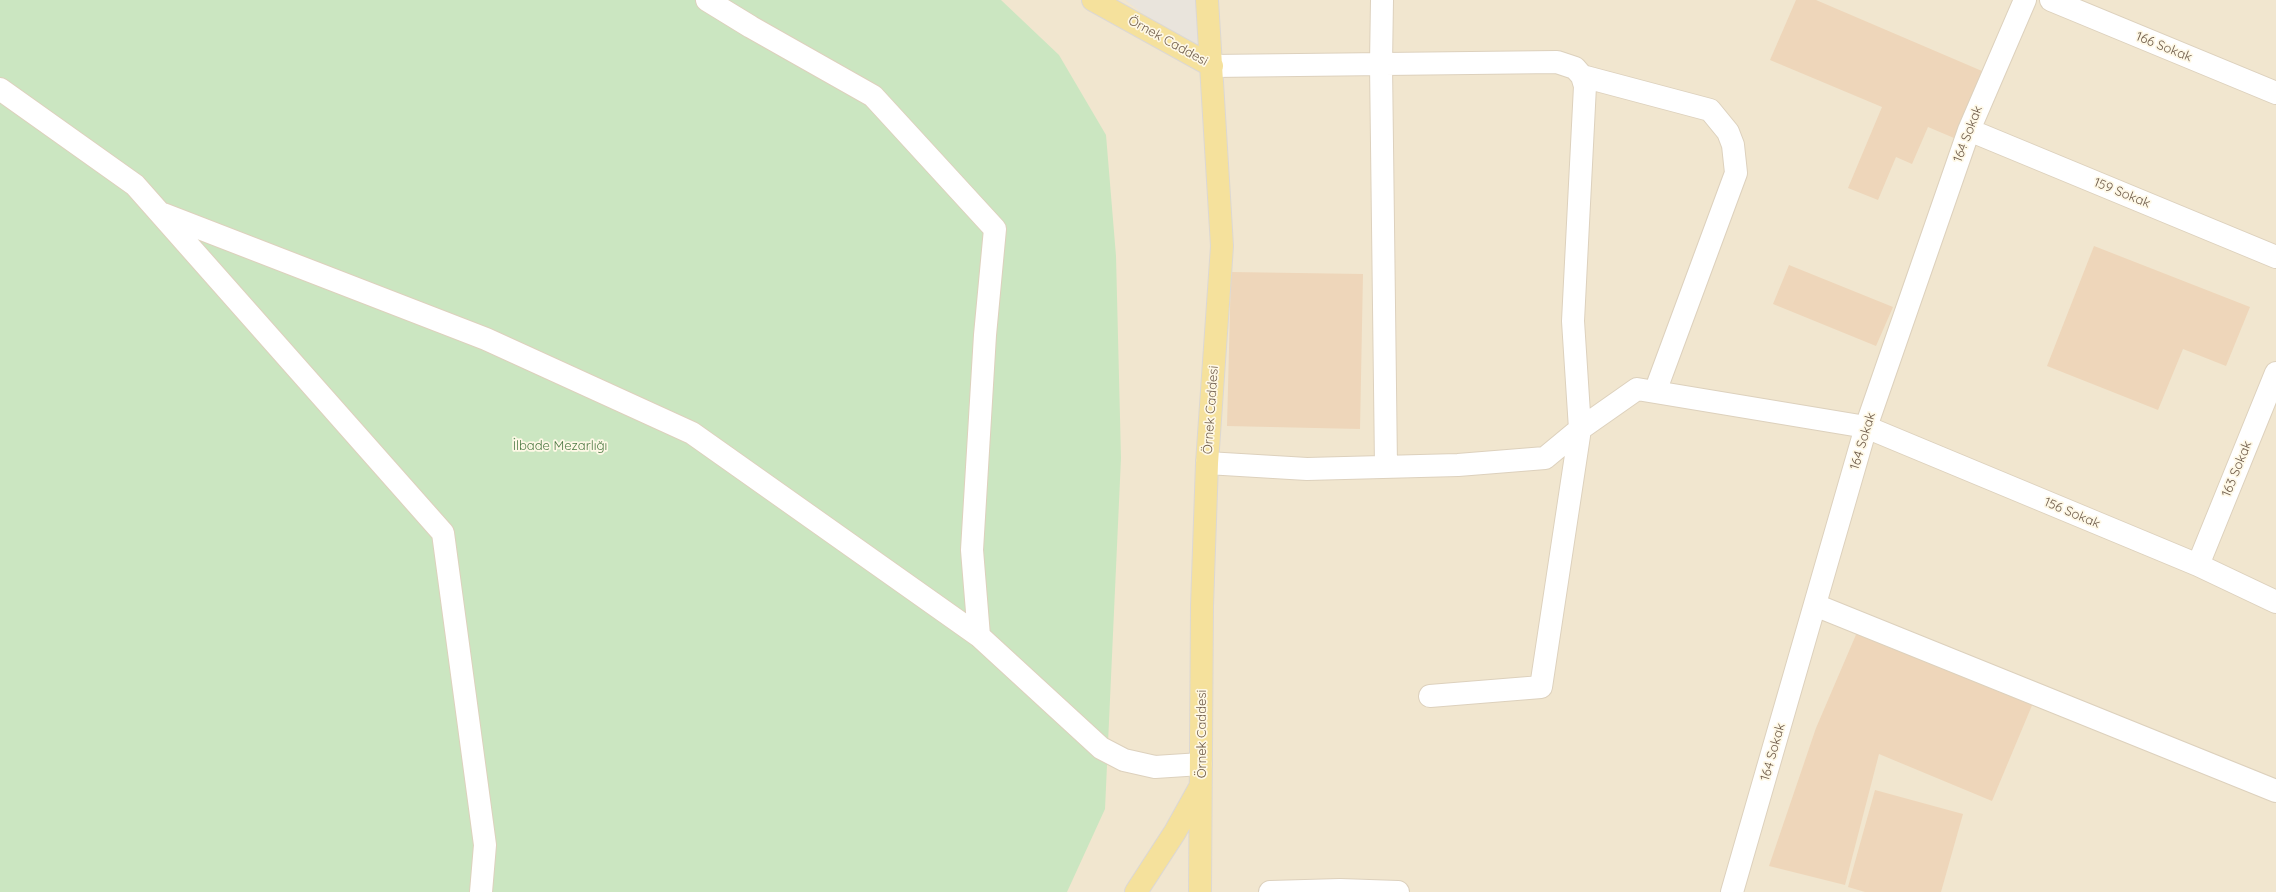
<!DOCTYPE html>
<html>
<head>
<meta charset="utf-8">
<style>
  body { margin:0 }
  canvas { display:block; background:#faf4e0 }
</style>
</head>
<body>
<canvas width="2276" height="892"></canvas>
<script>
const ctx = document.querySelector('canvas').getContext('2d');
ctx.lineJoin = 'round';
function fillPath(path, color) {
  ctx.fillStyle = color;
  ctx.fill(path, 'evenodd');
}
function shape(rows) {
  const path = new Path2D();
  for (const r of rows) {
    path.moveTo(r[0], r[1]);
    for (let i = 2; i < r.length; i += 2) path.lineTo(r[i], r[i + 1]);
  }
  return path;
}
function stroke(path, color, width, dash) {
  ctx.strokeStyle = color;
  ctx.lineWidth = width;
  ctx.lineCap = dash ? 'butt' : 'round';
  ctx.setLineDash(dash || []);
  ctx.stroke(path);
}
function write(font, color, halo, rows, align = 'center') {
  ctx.font = font + ' Quicksand,sans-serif';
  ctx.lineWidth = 3.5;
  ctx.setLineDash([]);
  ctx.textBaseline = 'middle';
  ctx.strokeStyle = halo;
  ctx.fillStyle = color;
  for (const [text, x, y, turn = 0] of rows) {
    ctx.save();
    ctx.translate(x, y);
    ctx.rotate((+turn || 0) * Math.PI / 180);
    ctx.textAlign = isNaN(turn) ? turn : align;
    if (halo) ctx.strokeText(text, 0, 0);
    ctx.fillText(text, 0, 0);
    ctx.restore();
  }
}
fillPath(shape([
  [0,0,2276,0,2276,892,0,892]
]), '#f1e6cf');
fillPath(shape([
  [1125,0,1209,0,1212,66]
]), '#e9e4dc');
fillPath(shape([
  [0,0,1001,0,1059,55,1106,135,1116,256,1121,458,1105,809,1067,892,0,892]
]), '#cbe6c1');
fillPath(shape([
  [1796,0,1816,0,1982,71,1954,138,1928,127,1912,164,1896,157,1878,200,1848,188,1882,107,1770,60],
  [2094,246,2250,307,2226,366,2183,349,2158,410,2047,366],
  [1789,265,1893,307,1876,346,1773,304],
  [1231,272,1363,274,1360,429,1227,426],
  [1858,630,2033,703,1992,801,1879,754,1845,885,1769,866,1816,728],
  [1875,790,1963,814,1941,892,1865,892,1848,887]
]), '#eed6ba');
const minor = shape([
  [707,0,751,27,873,96,995,229,985,335,972,550,979,636,1101,748,1124,760,1155,767,1201,764],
  [1382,0,1381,64,1386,467],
  [2051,0,2276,93],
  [1212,66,1557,62,1575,68,1582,76,1585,86,1573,321,1580,429,1541,687,1430,696],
  [1582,76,1710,110,1728,132,1733,145,1736,173,1655,392],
  [0,89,135,185,443,533,485,845,481,892],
  [1969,130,2276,257],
  [163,214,486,339,692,433,979,636],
  [1207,463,1307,469,1458,465,1545,458,1580,429,1637,389,1866,427,2198,565,2276,602],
  [2198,565,2276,373],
  [1815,605,2276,791],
  [1270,892,1340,890,1398,892],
  [1732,892,1866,427,1969,130,2025,0]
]);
const major = shape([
  [1093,0,1212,66],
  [1136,892,1175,832,1200,787],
  [1200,892,1202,606,1207,463,1222,246,1207,0]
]);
stroke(minor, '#ddd1bd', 24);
stroke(major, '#dcd8d4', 24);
stroke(minor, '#fff', 22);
stroke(major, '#f5e19c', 22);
write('13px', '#6f5c4a', '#fef8e6', [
  ["Örnek Caddesi",1168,41,29],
  ["166 Sokak",2164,47,22],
  ["164 Sokak",1968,134,-69],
  ["159 Sokak",2122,193,22],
  ["Örnek Caddesi",1211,410,-86],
  ["164 Sokak",1863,441,-73],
  ["163 Sokak",2237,469,-68],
  ["156 Sokak",2072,513,23],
  ["Örnek Caddesi",1202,734,-90],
  ["164 Sokak",1773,752,-74]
]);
write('13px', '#4e7a45', '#fef8e6', [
  ["İlbade Mezarlığı",560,446]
]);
</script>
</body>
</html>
